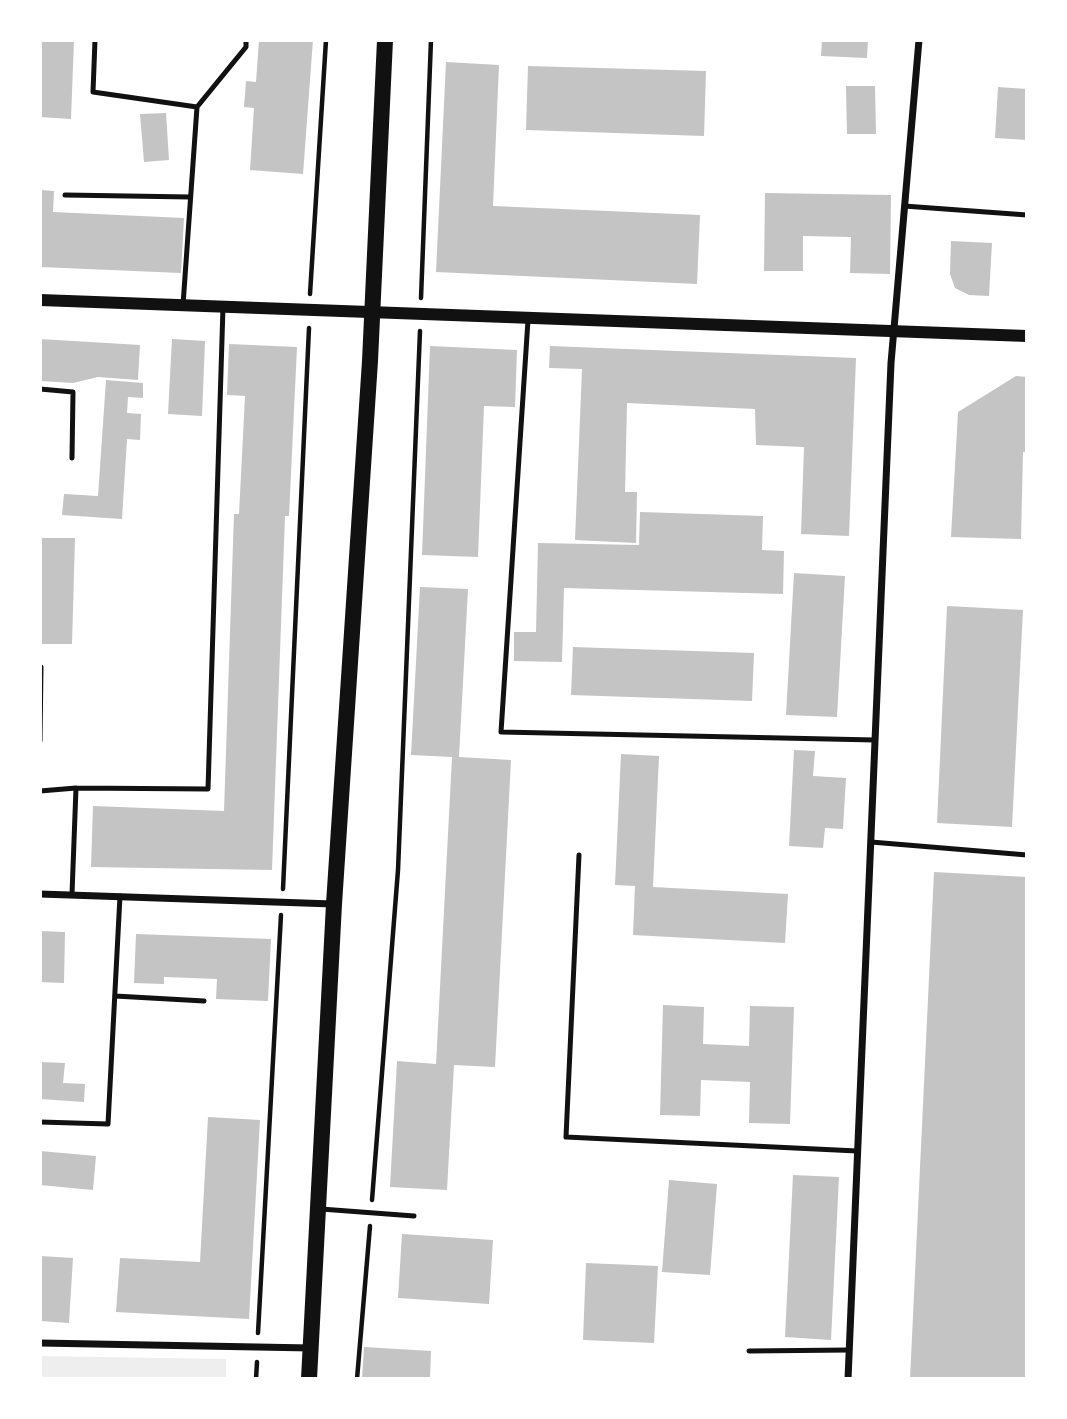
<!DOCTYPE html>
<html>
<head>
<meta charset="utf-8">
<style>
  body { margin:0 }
  #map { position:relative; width:1067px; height:1419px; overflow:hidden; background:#fff; font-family:Arial,sans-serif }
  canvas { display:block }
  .frame { position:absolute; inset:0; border:42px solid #fff; pointer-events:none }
</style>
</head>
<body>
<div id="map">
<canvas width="1067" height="1419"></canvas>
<div class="frame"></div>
</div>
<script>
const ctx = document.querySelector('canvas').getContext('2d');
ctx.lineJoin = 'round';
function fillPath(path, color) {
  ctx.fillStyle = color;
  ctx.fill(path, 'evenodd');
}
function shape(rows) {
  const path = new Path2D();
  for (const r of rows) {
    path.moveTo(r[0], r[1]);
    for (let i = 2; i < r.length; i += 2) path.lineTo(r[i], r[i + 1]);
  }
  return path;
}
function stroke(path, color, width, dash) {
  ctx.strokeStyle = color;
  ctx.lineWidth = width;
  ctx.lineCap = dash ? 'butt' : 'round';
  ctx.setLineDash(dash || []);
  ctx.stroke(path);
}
fillPath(shape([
  [40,1356,226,1359,226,1379,40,1379]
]), '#eee');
fillPath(shape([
  [40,40,74,40,71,119,40,117],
  [259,40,313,40,303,174,250,170,254,108,244,107,246,81,256,82],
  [822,40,868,40,867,58,821,56],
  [446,62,499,65,493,206,700,215,697,284,436,272],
  [528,66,706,71,704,136,526,130],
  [846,86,875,86,876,134,847,134],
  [998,87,1027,89,1027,140,995,138],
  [166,113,169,160,144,162,140,114],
  [40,190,54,191,53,212,184,218,181,273,40,267],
  [765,193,891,195,890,274,850,273,851,237,803,236,803,271,764,271],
  [951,241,992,243,989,296,969,295,955,288,950,274],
  [40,339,140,345,138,380,98,377,73,383,40,381],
  [172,339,205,341,202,416,168,414],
  [229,344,297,347,289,516,285,516,272,870,91,867,93,806,224,811,234,514,239,514,245,396,227,395],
  [430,346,517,350,515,407,484,406,478,557,422,555],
  [550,346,856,358,849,536,801,534,804,447,756,445,755,409,627,403,625,492,637,492,636,543,575,540,582,369,549,368],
  [1016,376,1027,377,1027,452,1023,452,1021,539,951,537,958,412],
  [106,380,143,383,143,398,128,397,127,413,141,414,140,440,127,439,122,519,62,515,64,494,98,496],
  [640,512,763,516,762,550,784,551,783,594,564,588,562,662,514,661,514,632,536,632,538,543,639,545],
  [40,538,75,538,72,644,40,644],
  [794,573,845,576,837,717,786,715],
  [420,587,468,589,459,757,511,760,495,1067,454,1065,447,1190,390,1187,397,1061,436,1064,452,757,411,755],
  [947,606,1023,610,1012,827,937,823],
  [573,647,754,653,752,701,571,695],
  [794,750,815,751,813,776,846,778,843,829,825,828,823,848,789,846],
  [621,754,659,756,653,887,788,894,785,943,633,935,635,886,615,885],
  [934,872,1027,877,1027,1379,910,1379],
  [40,931,65,932,64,983,40,982],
  [136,934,271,939,268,1001,216,999,217,979,164,977,164,984,134,983],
  [663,1005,704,1007,703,1044,749,1046,750,1006,794,1007,790,1124,749,1123,750,1082,701,1080,700,1116,660,1115],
  [40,1062,65,1063,63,1083,85,1084,84,1102,40,1099],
  [208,1117,260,1120,249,1319,116,1312,120,1258,200,1262],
  [40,1151,96,1156,93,1190,40,1185],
  [793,1175,839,1177,831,1340,785,1337],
  [669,1180,717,1184,710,1275,662,1272],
  [402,1234,493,1240,489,1304,398,1298],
  [40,1256,73,1258,69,1323,40,1321],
  [586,1263,658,1266,654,1343,583,1340],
  [364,1347,431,1351,430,1379,362,1379]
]), '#c4c4c4');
stroke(shape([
  [310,294,326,40],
  [421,298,431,40],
  [283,889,309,328],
  [372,1200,398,870,420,331],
  [258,1333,281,915],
  [256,1379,257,1362],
  [357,1379,370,1226]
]), '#111', 4.5);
stroke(shape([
  [95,40,93,92,197,107],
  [65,195,190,197],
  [904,206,1027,215],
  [183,305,197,107,246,47,246,40],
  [528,320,501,732,875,740],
  [40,389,73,392,72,458],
  [40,741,41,667],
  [40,791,76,788],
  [871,842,1027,855],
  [579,855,566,1137,857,1151],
  [72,894,76,788,208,789,223,307],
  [115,996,204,1001],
  [40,1122,108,1124,120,896],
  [321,1209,414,1216],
  [749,1351,849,1350]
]), '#111', 5);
stroke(shape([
  [40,894,333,904],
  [40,1343,311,1348],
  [848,1379,891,363,919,40]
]), '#111', 7);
stroke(shape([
  [40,300,1027,336]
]), '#111', 12);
stroke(shape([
  [309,1379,334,904,370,361,385,40]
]), '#111', 16);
</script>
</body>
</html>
